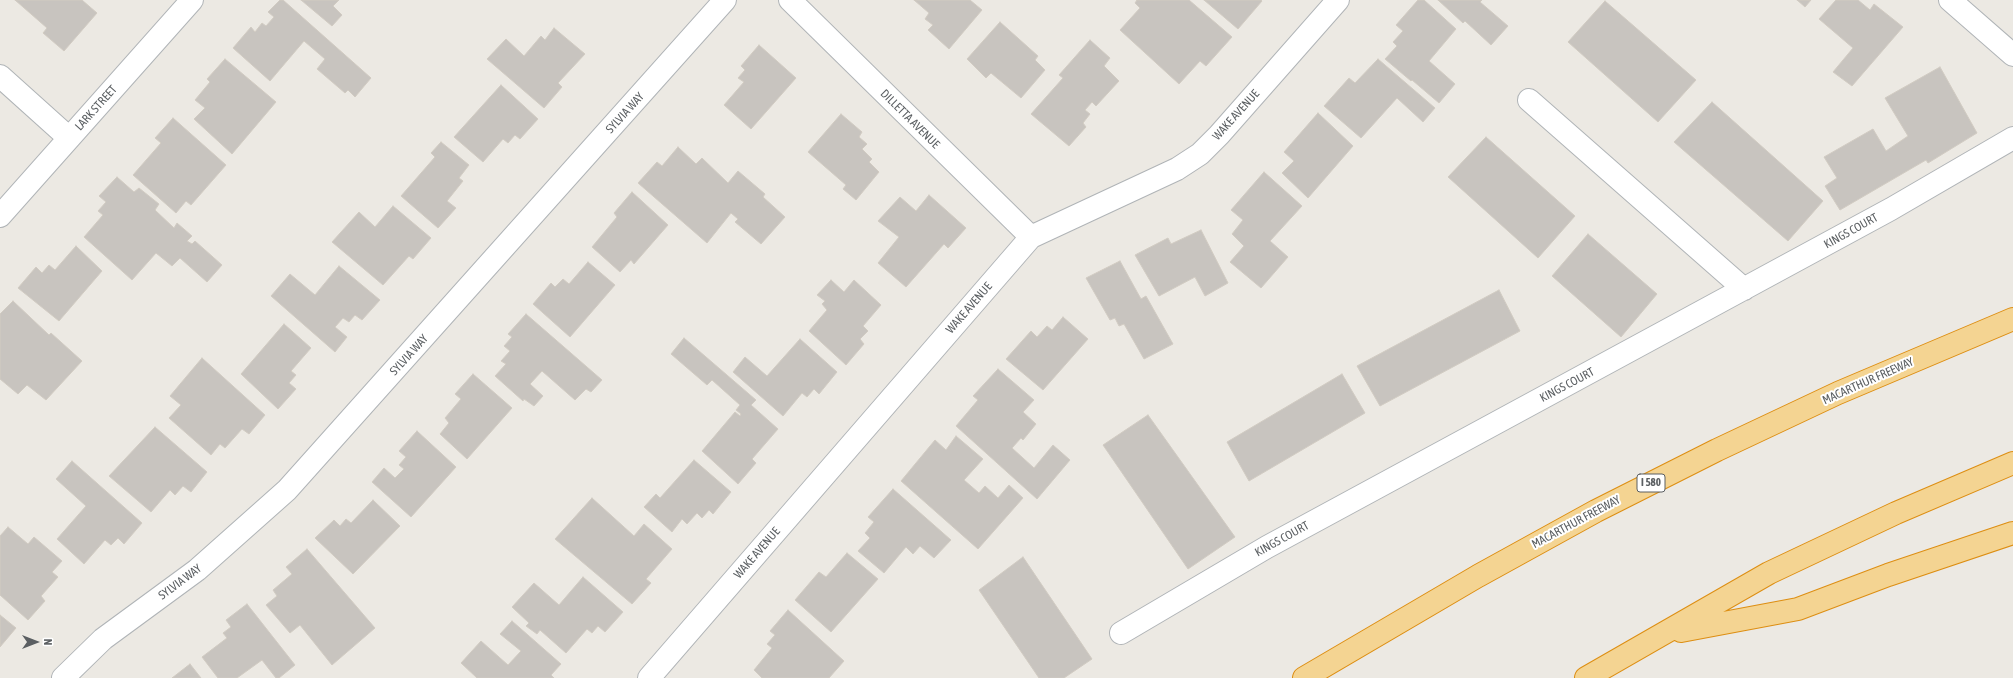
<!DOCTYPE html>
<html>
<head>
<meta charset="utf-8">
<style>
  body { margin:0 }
  #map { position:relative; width:2013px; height:678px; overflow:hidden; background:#ece9e3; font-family:"Asap Condensed",sans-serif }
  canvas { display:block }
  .north { position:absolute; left:16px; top:622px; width:40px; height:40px; -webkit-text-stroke:3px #fff; paint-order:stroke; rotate:90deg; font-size:11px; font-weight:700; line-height:16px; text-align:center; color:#5b5f62 }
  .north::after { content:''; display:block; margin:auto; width:14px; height:18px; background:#5b5f62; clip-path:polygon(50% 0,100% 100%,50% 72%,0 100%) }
</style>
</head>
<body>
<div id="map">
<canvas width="2013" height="678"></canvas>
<div class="north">N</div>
</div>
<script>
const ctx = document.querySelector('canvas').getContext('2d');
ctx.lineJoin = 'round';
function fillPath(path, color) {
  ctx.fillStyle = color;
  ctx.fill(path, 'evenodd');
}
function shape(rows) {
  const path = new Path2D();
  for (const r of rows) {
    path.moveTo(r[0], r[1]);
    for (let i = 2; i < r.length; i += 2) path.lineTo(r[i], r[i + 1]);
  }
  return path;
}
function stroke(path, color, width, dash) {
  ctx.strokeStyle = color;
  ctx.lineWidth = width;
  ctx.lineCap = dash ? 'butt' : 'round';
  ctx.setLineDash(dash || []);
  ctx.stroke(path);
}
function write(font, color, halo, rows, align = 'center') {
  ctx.font = font + ' "Asap Condensed",sans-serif';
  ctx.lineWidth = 4;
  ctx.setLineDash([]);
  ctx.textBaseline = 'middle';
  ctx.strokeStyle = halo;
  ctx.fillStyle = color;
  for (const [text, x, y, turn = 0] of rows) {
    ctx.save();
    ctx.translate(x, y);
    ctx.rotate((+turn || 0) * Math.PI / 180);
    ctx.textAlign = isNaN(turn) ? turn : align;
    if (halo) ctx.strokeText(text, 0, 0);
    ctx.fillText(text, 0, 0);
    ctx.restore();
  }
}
const building = shape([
  [15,0,82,0,97,13,64,51,43,33,47,28,15,0],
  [280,0,283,0,371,78,355,97,348,90,345,93,317,69,325,59,304,41,270,81,233,48,251,27,255,32,262,23,266,26,274,17,268,12,280,0],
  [301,0,339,0,333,6,342,15,332,26,301,0],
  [914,0,970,0,982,10,949,49,928,30,933,25,925,19,929,13,914,0],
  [1137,0,1189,0,1232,37,1206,66,1200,61,1179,84,1120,30,1140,8,1135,3,1137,0],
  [1204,0,1261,0,1262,1,1238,29,1204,0],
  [1418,0,1424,0,1456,29,1429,61,1455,84,1439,103,1412,80,1411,81,1385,59,1397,46,1393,42,1403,31,1396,25,1418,0],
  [1438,0,1482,0,1480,2,1508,26,1491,45,1465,21,1463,23,1438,0],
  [1797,0,1811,0,1805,7,1797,0],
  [1836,0,1858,0,1870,10,1874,4,1903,27,1852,86,1833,72,1853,48,1819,19,1836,0],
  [1605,1,1696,80,1658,122,1568,42,1605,1],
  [1000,22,1038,56,1035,60,1045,70,1021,98,991,73,986,78,967,59,1000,22],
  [554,28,585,54,558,83,562,87,544,108,487,59,506,39,524,56,541,36,545,40,554,28],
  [1090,40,1110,58,1104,66,1119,81,1096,106,1092,102,1085,110,1090,114,1083,123,1086,127,1069,146,1031,114,1063,78,1059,75,1090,40],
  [759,45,796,78,751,129,724,105,744,82,738,78,745,70,741,66,759,45],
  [225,59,276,102,232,154,194,119,205,108,195,100,210,82,207,79,225,59],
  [1378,59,1435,108,1423,122,1397,98,1361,138,1324,106,1349,78,1355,83,1378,59],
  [1940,67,1977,133,1928,163,1926,160,1840,210,1825,186,1837,178,1824,157,1873,129,1886,151,1908,136,1885,98,1940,67],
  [501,85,538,119,520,139,515,135,508,143,503,139,483,162,454,137,501,85],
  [1712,102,1823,201,1788,241,1674,142,1712,102],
  [1318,113,1353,146,1308,198,1282,173,1294,161,1284,152,1318,113],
  [841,114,862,132,859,137,867,144,862,149,872,159,869,162,879,172,856,200,843,189,846,185,808,152,841,114],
  [173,118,226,165,191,205,186,201,176,213,133,175,161,143,155,138,173,118],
  [1486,137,1575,216,1538,258,1448,177,1486,137],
  [441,142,469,165,459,178,463,181,447,201,456,208,438,228,401,196,435,157,431,153,441,142],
  [678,147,696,164,702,158,728,183,738,171,765,194,763,197,785,217,761,244,735,222,738,219,731,213,707,243,638,183,657,162,662,166,678,147],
  [1264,172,1302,206,1270,241,1288,257,1261,288,1230,262,1244,246,1232,234,1243,220,1231,210,1264,172],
  [117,177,134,192,139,188,159,204,155,210,174,228,177,223,192,236,187,241,192,244,195,241,222,265,207,282,180,258,172,266,156,253,132,280,84,237,103,215,98,211,106,202,99,196,117,177],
  [632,192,668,225,634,264,631,260,620,272,592,247,617,217,614,213,632,192],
  [929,195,966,228,948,248,944,244,906,287,878,263,899,237,878,221,900,197,916,211,929,195],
  [393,206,431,238,413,259,409,256,383,285,332,242,359,212,375,227,393,206],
  [1201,230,1228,283,1205,296,1195,277,1159,296,1135,255,1168,238,1171,244,1201,230],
  [1588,234,1657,294,1621,337,1552,276,1588,234],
  [76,246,102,271,59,321,18,288,36,267,42,273,49,265,55,270,76,246],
  [1120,261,1141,299,1146,296,1173,344,1144,359,1124,324,1119,326,1115,318,1110,320,1086,278,1120,261],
  [588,262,615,285,570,337,533,304,551,283,555,287,563,279,569,284,588,262],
  [339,266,380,300,362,320,355,315,349,322,343,318,335,327,347,337,335,352,271,296,290,274,315,295,339,266],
  [831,280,844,292,854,280,881,305,863,326,868,331,860,339,864,344,846,365,809,331,827,310,822,304,825,301,817,295,831,280],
  [1499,290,1520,331,1380,406,1357,366,1499,290],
  [13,301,49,335,51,333,82,361,46,400,27,385,18,394,0,379,0,314,13,301],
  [526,314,602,380,591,392,586,389,575,400,542,371,530,384,543,396,534,406,524,399,523,401,495,376,506,364,501,361,510,351,504,346,512,337,508,334,526,314],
  [1063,317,1088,339,1043,390,1006,359,1031,331,1037,337,1047,326,1052,330,1063,317],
  [284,324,311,348,291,371,296,375,289,383,296,389,278,409,241,374,284,324],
  [684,338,756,400,751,405,778,429,752,459,756,463,738,484,702,451,735,412,740,416,741,414,736,410,740,405,712,380,707,385,671,354,684,338],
  [800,339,837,372,819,394,814,389,807,397,802,393,783,416,733,372,745,357,767,376,800,339],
  [202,358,265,415,249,434,242,429,225,448,220,444,211,455,169,418,181,405,170,396,202,358],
  [998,369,1034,400,1023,412,1036,424,1023,440,1021,438,1012,448,1034,468,1053,445,1070,460,1037,499,956,426,978,400,973,396,998,369],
  [473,374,512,408,467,459,440,434,449,423,445,418,461,399,455,394,473,374],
  [1342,374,1365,413,1249,481,1227,442,1342,374],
  [1148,415,1235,537,1188,569,1103,445,1148,415],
  [155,427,207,472,191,492,183,486,175,495,170,490,151,512,109,476,155,427],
  [417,431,456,467,411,517,372,482,384,468,395,478,404,469,399,465,406,457,399,451,417,431],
  [956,436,983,459,964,480,979,493,985,486,998,498,1009,485,1023,498,978,549,901,481,935,440,946,450,956,436],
  [694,460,731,492,713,514,709,510,702,518,697,513,687,524,682,519,672,532,644,507,656,494,660,498,694,460],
  [72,461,142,523,124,544,118,538,111,545,105,540,84,564,57,539,86,506,56,479,72,461],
  [893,489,951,540,934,558,920,546,913,554,906,547,884,573,858,551,870,538,865,533,874,522,868,517,893,489],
  [592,498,634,536,644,524,672,549,646,579,651,583,632,604,555,539,592,498],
  [373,500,400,526,353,574,315,538,334,520,340,526,346,519,351,523,373,500],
  [8,527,28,544,34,537,62,561,52,572,58,577,41,596,45,601,28,620,0,595,0,536,8,527],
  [307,549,375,628,332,665,300,625,290,633,266,605,277,596,273,590,292,574,286,567,307,549],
  [847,553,878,579,831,632,795,600,819,572,826,577,847,553],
  [1023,557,1092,659,1064,678,1039,678,979,590,1023,557],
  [583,577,623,612,605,632,598,626,592,633,587,629,566,653,540,630,537,634,526,626,529,623,512,607,534,583,559,605,583,577],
  [247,604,295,665,279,678,276,678,262,660,237,678,218,678,202,657,227,638,223,633,231,627,226,620,247,604],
  [788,610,844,661,829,678,762,678,754,670,772,648,767,644,775,635,770,631,788,610],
  [0,615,16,628,0,647,0,615],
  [512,621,561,664,551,675,554,678,477,678,461,663,481,641,508,665,521,651,500,634,512,621],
  [190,664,201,678,172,678,190,664]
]);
fillPath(building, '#c8c4bf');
stroke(building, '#d1cbc2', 1);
const minor = shape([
  [790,0,1031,237],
  [1950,0,2013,55],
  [0,76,69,138],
  [1529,100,1744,289],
  [0,216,192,0],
  [1121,633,1267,547,1891,209,2013,138],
  [63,678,103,639,197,570,287,490,725,0],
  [649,678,1031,237,1177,169,1200,154,1219,135,1338,0]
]);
const highway = shape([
  [1681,631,1798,609,1888,575,2013,533],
  [1304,678,1478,576,1596,511,1717,450,1838,393,2013,319],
  [1586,678,1769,573,1896,513,2013,463]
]);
stroke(minor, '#b0b4b7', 24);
stroke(highway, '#dd8e12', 24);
stroke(minor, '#fff', 22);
stroke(highway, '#f4d492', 22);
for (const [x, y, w] of [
  [1651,483,28]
]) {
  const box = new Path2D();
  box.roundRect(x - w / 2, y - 9, w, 18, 3);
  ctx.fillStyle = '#fff';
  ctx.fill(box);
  stroke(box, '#5b5f62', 1);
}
write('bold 11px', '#5b5f62', null, [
  ["I 580",1651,483]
]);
write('12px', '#5b5f62', '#fff', [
  ["LARK STREET",96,108,-48],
  ["SYLVIA WAY",625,113,-48],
  ["WAKE AVENUE",1236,115,-48],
  ["DILLETTA AVENUE",910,119,45],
  ["KINGS COURT",1851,231,-29],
  ["WAKE AVENUE",969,308,-49],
  ["SYLVIA WAY",409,355,-48],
  ["MACARTHUR FREEWAY",1868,381,-24],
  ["KINGS COURT",1567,385,-28],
  ["MACARTHUR FREEWAY",1576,522,-28],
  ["KINGS COURT",1282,539,-29],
  ["WAKE AVENUE",757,553,-49],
  ["SYLVIA WAY",180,582,-37]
]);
</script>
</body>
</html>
